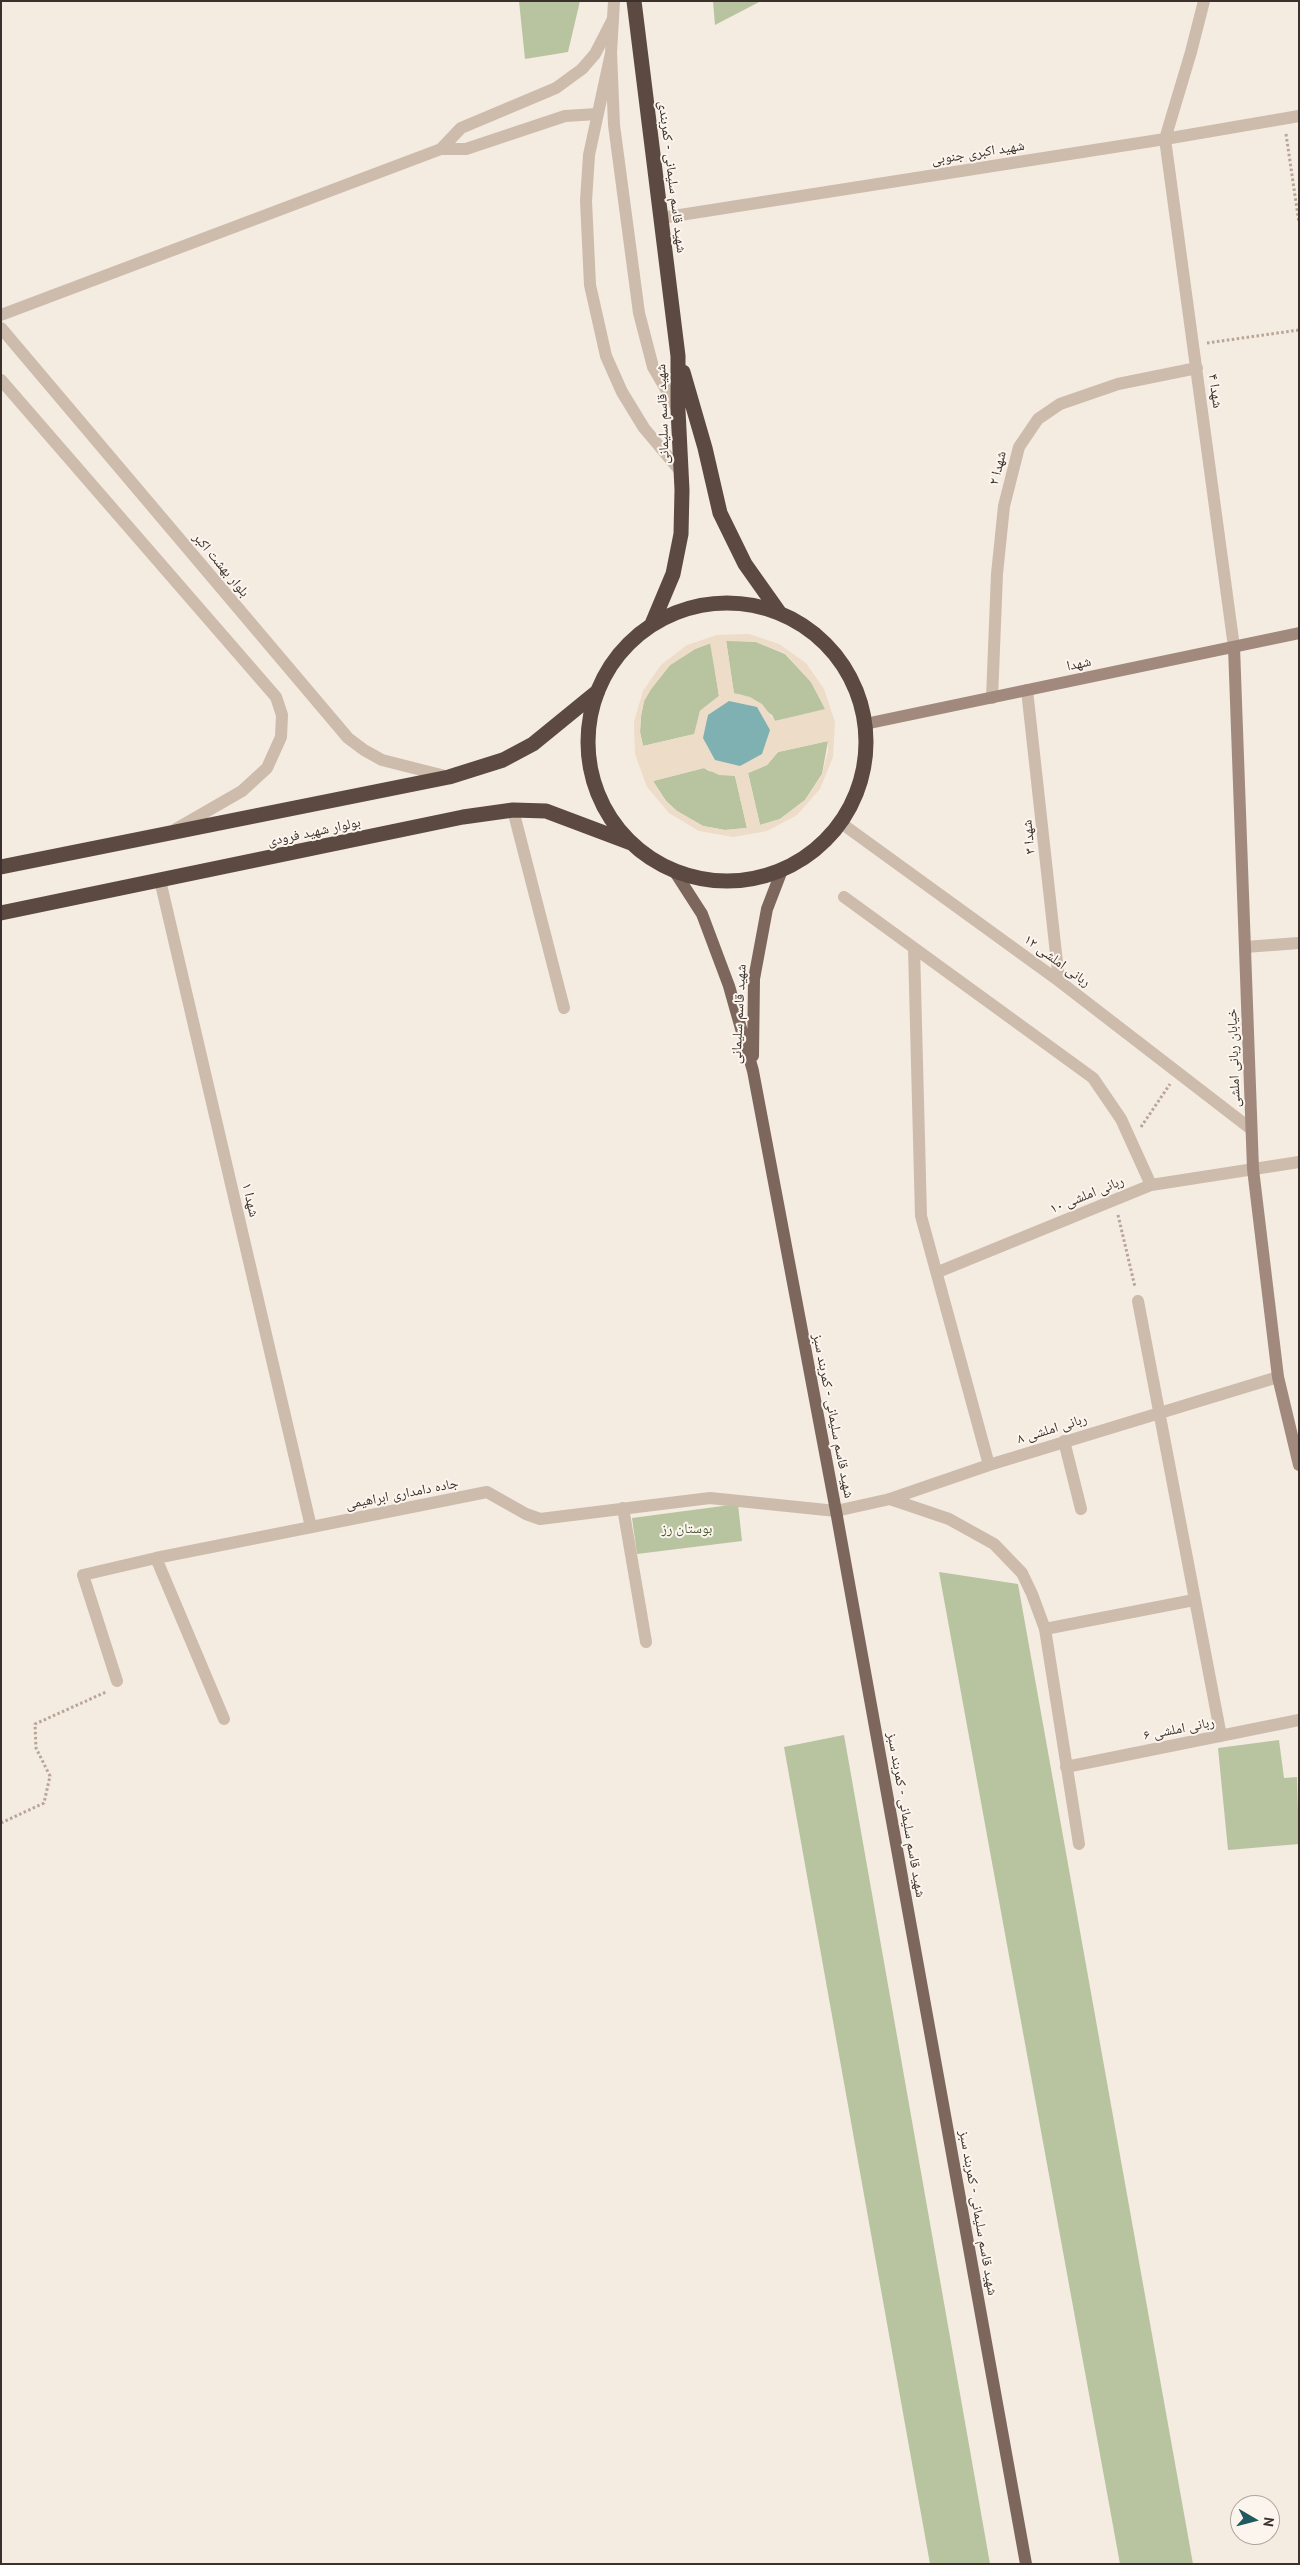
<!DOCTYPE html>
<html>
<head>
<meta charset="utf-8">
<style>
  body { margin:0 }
  #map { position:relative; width:1300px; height:2565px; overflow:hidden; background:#f4ebe1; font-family:"PT Sans",sans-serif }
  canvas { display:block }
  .frame { position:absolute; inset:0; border:2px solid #3b302b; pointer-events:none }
  .north { position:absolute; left:1230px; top:2495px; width:50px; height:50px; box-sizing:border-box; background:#fbf5ee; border:1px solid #aea6a0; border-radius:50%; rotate:98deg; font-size:14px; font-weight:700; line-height:20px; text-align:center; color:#3b302b }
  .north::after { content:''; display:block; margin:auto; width:18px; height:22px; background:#1f5a5e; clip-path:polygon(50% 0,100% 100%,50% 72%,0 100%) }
</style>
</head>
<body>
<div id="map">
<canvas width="1300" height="2565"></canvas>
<div class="frame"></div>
<div class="north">N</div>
</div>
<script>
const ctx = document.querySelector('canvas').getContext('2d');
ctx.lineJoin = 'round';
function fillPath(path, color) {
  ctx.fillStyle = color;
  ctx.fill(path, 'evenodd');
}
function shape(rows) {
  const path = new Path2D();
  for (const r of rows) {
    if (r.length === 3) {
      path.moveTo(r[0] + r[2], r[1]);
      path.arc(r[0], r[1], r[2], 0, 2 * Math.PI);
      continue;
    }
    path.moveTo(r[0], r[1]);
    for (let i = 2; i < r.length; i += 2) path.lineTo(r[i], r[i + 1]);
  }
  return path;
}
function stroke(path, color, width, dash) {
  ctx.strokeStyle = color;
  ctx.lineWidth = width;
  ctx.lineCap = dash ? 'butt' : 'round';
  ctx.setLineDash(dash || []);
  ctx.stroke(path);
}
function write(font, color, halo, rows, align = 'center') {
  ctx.font = font + ' "PT Sans","Noto Naskh Arabic",sans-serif';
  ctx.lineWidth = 4;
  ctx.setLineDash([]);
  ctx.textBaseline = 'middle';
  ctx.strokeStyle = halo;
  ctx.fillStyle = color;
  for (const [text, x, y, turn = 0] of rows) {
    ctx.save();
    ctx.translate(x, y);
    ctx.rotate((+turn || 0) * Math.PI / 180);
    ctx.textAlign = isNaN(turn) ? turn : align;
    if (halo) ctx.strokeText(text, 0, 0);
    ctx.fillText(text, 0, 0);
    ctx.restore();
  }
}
fillPath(shape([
  [519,1,580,1,568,52,525,59],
  [713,1,761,1,715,25],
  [726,640,756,642,785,654,811,682,826,710,775,721,772,715,742,695,734,694],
  [711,643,719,696,700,711,695,734,643,746,640,732,641,716,644,701,651,689,670,665,695,649],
  [828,741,822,774,805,800,780,819,760,825,748,773,767,765,778,752],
  [704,768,709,771,735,776,747,828,725,830,703,826,677,811,666,801,653,781],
  [738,1504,742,1541,637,1554,632,1518],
  [939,1572,1018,1584,1193,2564,1120,2564],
  [844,1735,990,2564,930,2564,784,1747],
  [1279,1740,1284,1778,1297,1777,1299,1844,1228,1850,1218,1748]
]), '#b8c4a0');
fillPath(shape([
  [749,634,779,644,806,663,824,689,835,722,833,757,820,789,797,815,767,831,733,837,699,831,669,813,647,787,635,754,634,722,643,691,661,665,687,645,717,635],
  [726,641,756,642,785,653,811,682,825,709,775,721,762,704,750,697,734,693],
  [710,643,719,696,700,711,694,734,643,746,640,732,641,716,644,701,651,689,670,665,695,649],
  [828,741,828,752,822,774,805,800,780,819,760,825,748,773,767,765,778,752],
  [704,768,719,775,735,776,747,828,725,830,703,826,677,811,665,801,653,781]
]), '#ecdcc8');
fillPath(shape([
  [729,701,757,707,770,730,762,754,740,766,715,760,703,738,708,715]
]), '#7fb0b2');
stroke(shape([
  [1286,134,1299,223],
  [1207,343,1299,330],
  [1141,1127,1170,1084],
  [1118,1215,1135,1287],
  [1,1823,44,1803,50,1776,36,1748,35,1724,106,1692]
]), '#b9a596', 3, [2.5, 2.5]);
stroke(shape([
  [614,1,611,53,614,125,639,313,653,367,678,410],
  [611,53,589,155,586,201,590,285,606,356,622,392,644,428,681,472],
  [513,810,564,1008],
  [1064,1441,1081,1509],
  [890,1499,949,1519,994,1544,1022,1573,1032,1594,1045,1629]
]), '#cdbbac', 12);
stroke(shape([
  [1204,1,1191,52,1165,139,1234,647],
  [441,149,461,128,556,88,582,69,595,54,613,19],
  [661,218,1165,139,1299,116],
  [1,315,441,149,466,149,565,116,597,114],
  [1,328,348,738,364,750,382,760,449,777],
  [1,380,276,697,282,715,281,737,267,768,242,791,176,829],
  [1027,690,1059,981],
  [992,698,997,574,1004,506,1019,447,1038,419,1060,404,1118,384,1197,368],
  [841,823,1059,981,1251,1129],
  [160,880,311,1527],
  [844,897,1093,1078,1121,1119,1151,1185],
  [1245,947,1299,943],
  [914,948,921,1216,989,1465],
  [938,1272,1151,1185,1299,1162],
  [1138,1301,1221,1736],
  [623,1508,646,1642],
  [156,1558,224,1719],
  [117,1681,83,1575,156,1558,487,1492,526,1514,540,1519,710,1498,836,1511,890,1499,989,1465,1278,1377],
  [1066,1767,1299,1720],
  [1079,1844,1045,1629,1194,1600]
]), '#cdbbac', 12);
stroke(shape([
  [1234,647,1253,1169,1278,1377,1299,1465],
  [865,724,1299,633]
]), '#a18a7d', 12);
stroke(shape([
  [675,872,702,914,729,986,753,1071,836,1511,1026,2564],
  [753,1056,754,979,767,909,782,870]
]), '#7d675c', 12);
stroke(shape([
  [634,1,678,356,678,410,682,490,681,534,673,574,652,624],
  [683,372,705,448,720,513,745,564,779,612],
  [727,742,139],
  [1,867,449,777,503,760,533,744,598,691],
  [1,913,463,817,513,810,546,811,631,843]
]), '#5c4a42', 15);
write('14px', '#3b302b', '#fbf5ee', [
  ["شهید اکبری جنوبی",978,153,-9],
  ["شهید قاسم سلیمانی - کمربندی",672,177,83],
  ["شهدا ۴",1215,391,82],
  ["شهید قاسم سلیمانی",663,414,-92],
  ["شهدا ۲",998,468,-76],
  ["بلوار بهشت اکبر",221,565,50],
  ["شهدا",1079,664,-12],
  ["بولوار شهید فرودی",314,832,-12],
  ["شهدا ۳",1029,837,-96],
  ["ربانی املشی ۱۲",1057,961,36],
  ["شهید قاسم سلیمانی",739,1014,-87],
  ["خیابان ربانی املشی",1234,1058,-92],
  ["ربانی املشی ۱۰",1087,1195,-22],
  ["شهدا ۱",250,1200,77],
  ["شهید قاسم سلیمانی - کمربند سبز",833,1416,79],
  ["ربانی املشی ۸",1052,1429,-17],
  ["جاده دامداری ابراهیمی",402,1494,-11],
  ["ربانی املشی ۶",1179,1729,-11],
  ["شهید قاسم سلیمانی - کمربند سبز",906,1815,80],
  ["شهید قاسم سلیمانی - کمربند سبز",978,2213,80]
]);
write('14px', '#4a5a2e', '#fbf5ee', [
  ["بوستان رز",687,1529]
]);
</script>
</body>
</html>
